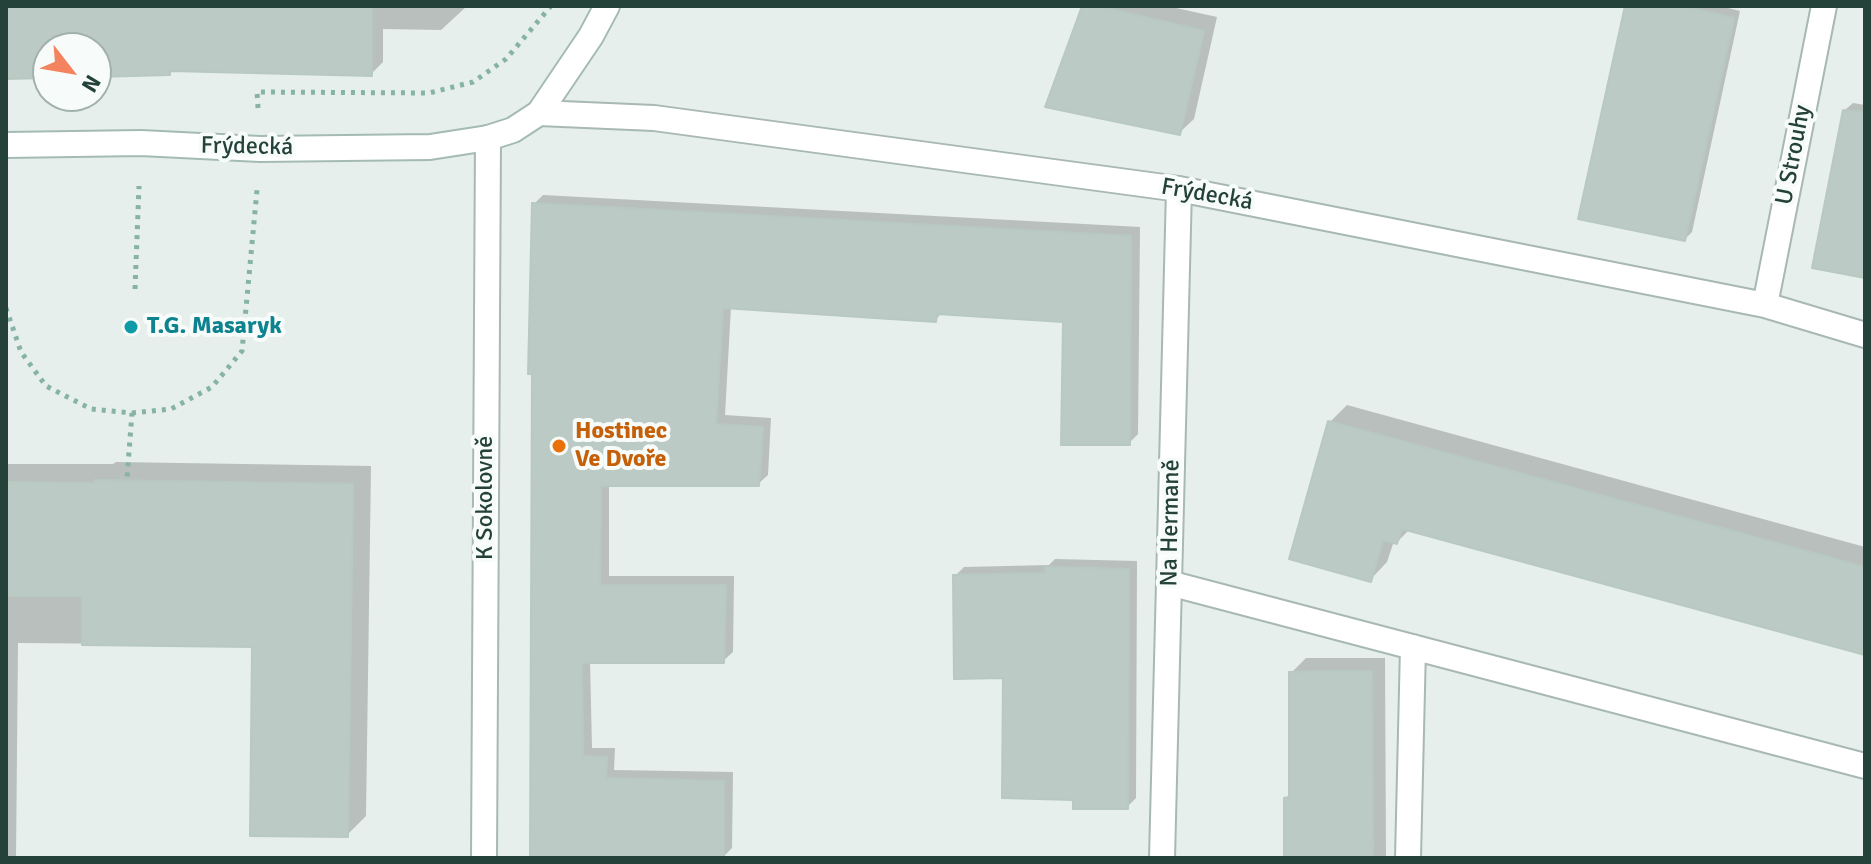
<!DOCTYPE html>
<html>
<head>
<meta charset="utf-8">
<style>
  body { margin:0 }
  #map { position:relative; width:1871px; height:864px; overflow:hidden; background:#e6efeb; font-family:Signika,sans-serif }
  canvas { display:block }
  .frame { position:absolute; inset:0; border:8px solid #24423a; pointer-events:none }
  .north { position:absolute; left:32px; top:32px; width:80px; height:80px; box-sizing:border-box; background:#f7fbf9; border:2px solid #a3b1ad; border-radius:50%; rotate:121deg; font-size:22px; font-weight:700; line-height:32px; text-align:center; color:#24423a }
  .north::after { content:''; display:block; margin:auto; width:28px; height:36px; background:#f4845f; clip-path:polygon(50% 0,100% 100%,50% 72%,0 100%) }
</style>
</head>
<body>
<div id="map">
<canvas width="1871" height="864"></canvas>
<div class="frame"></div>
<div class="north">N</div>
</div>
<script>
const ctx = document.querySelector('canvas').getContext('2d');
ctx.lineJoin = 'round';
function fillPath(path, color) {
  ctx.fillStyle = color;
  ctx.fill(path, 'evenodd');
}
function shape(rows) {
  const path = new Path2D();
  for (const r of rows) {
    path.moveTo(r[0], r[1]);
    for (let i = 2; i < r.length; i += 2) path.lineTo(r[i], r[i + 1]);
  }
  return path;
}
function stroke(path, color, width, dash) {
  ctx.strokeStyle = color;
  ctx.lineWidth = width;
  ctx.lineCap = dash ? 'butt' : 'round';
  ctx.setLineDash(dash || []);
  ctx.stroke(path);
}
function write(font, color, halo, rows, align = 'center') {
  ctx.font = font + ' Signika,sans-serif';
  ctx.lineWidth = 8;
  ctx.setLineDash([]);
  ctx.textBaseline = 'middle';
  ctx.strokeStyle = halo;
  ctx.fillStyle = color;
  for (const [text, x, y, turn = 0] of rows) {
    ctx.save();
    ctx.translate(x, y);
    ctx.rotate((+turn || 0) * Math.PI / 180);
    ctx.textAlign = isNaN(turn) ? turn : align;
    if (halo) ctx.strokeText(text, 0, 0);
    ctx.fillText(text, 0, 0);
    ctx.restore();
  }
}
fillPath(shape([
  [6,6,467,6,441,30,383,29,383,62,372,73,173,69,169,73,96,75,96,48,48,48,48,76,6,77],
  [1084,6,1167,6,1217,17,1194,119,1179,133],
  [1627,6,1720,6,1740,11,1692,232,1685,239],
  [1853,103,1865,105,1865,276,1845,110],
  [543,195,1140,227,1138,434,1129,443,1065,320,942,313,935,320,731,307,725,415,771,418,768,475,758,484,609,484,609,576,734,576,733,652,723,661,590,661,592,748,615,748,614,770,733,772,732,848,723,857,532,855,534,204],
  [1347,405,1865,547,1865,653,1410,529,1397,542,1394,541,1387,562,1371,579,1330,422],
  [116,462,371,466,366,816,347,835,254,645,18,643,16,858,6,858,6,464,113,464],
  [1055,559,1137,561,1136,798,1127,807,1075,798,1005,676,955,576,964,567,1049,565],
  [1306,658,1385,658,1386,858,1286,858,1286,798,1291,793,1291,673]
]), '#0003');
const building = shape([
  [6,6,372,6,372,76,170,71,170,75,96,77,96,48,48,48,48,78,6,79,6,6],
  [1082,6,1099,6,1204,31,1180,135,1045,107,1082,6],
  [1625,6,1682,6,1734,18,1685,241,1578,219,1625,6],
  [1843,110,1865,112,1865,278,1812,268,1843,110],
  [532,203,1131,236,1130,445,1061,445,1063,322,937,314,936,322,723,308,716,424,763,427,759,486,601,486,600,585,726,585,724,663,582,663,583,756,607,757,606,778,724,781,724,858,530,857,532,374,528,374,532,203],
  [1328,421,1865,567,1865,655,1402,529,1397,544,1383,540,1371,582,1289,559,1328,421],
  [95,480,353,484,348,837,250,836,252,647,82,645,82,596,6,596,6,482,94,483,95,480],
  [1045,567,1129,569,1128,809,1073,809,1073,800,1002,798,1003,678,954,679,953,575,1045,573,1045,567],
  [1339,671,1372,671,1373,858,1284,858,1284,798,1289,797,1289,672,1339,671]
]);
fillPath(building, '#bbcac4');
stroke(building, '#b8c9c2', 2);
const service = shape([
  [1169,583,1865,766],
  [1408,858,1413,647]
]);
const minor = shape([
  [539,113,654,118,1179,189,1765,305,1865,335],
  [1765,305,1824,6],
  [484,858,488,138],
  [1162,858,1179,189]
]);
const secondary = shape([
  [6,145,141,143,260,149,430,147,488,138,513,130,539,113,591,36,607,6]
]);
stroke(service, '#a8b8b2', 28);
stroke(minor, '#a8b8b2', 28);
stroke(secondary, '#a4bbb3', 28);
stroke(shape([
  [258,108,257,92,429,93,473,82,506,59,551,6],
  [135,289,139,186],
  [6,308,21,352,46,386,91,409,132,413,127,478],
  [132,413,171,409,212,387,242,351,257,190]
]), '#86b3a5', 5, [4, 6]);
stroke(service, '#fff', 24);
stroke(minor, '#fff', 24);
stroke(secondary, '#fff', 24);
for (const [x, y, r, color] of [
  [131,327,8,"#0f9aa8"],
  [559,446,8,"#e8710a"]
]) {
  const dot = new Path2D();
  dot.arc(x, y, r, 0, 2 * Math.PI);
  ctx.fillStyle = color;
  ctx.fill(dot);
  stroke(dot, '#f7fbf9', 3);
}
write('24px', '#24423a', '#f7fbf9', [
  ["Frýdecká",247,147,1],
  ["U Strouhy",1794,155,-79],
  ["Frýdecká",1207,195,10],
  ["K Sokolovně",486,498,-90],
  ["Na Hermaně",1171,523,-89]
]);
write('bold 24px', '#0d838f', '#f7fbf9', [
  ["T.G. Masaryk",147,327]
], 'left');
write('bold 24px', '#c56008', '#f7fbf9', [
  ["Hostinec",575,432],
  ["Ve Dvoře",575,460]
], 'left');
</script>
</body>
</html>
